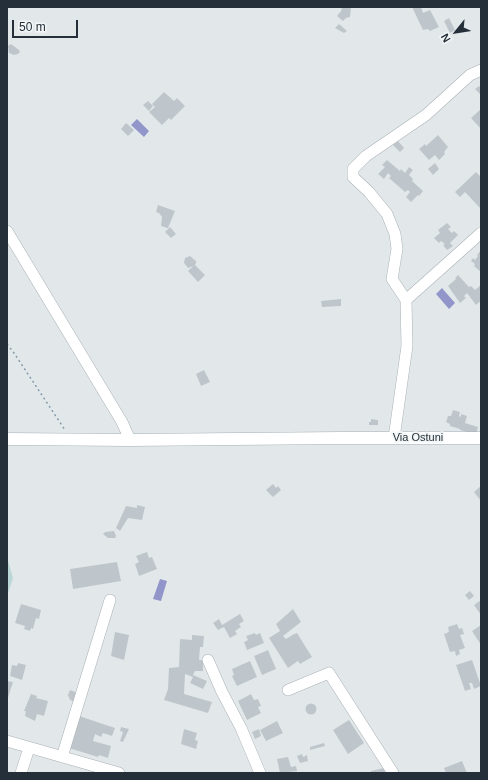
<!DOCTYPE html>
<html>
<head>
<meta charset="utf-8">
<style>
  body { margin:0 }
  #map { position:relative; width:488px; height:780px; overflow:hidden; background:#e2e8ea; font-family:Helvetica,sans-serif }
  canvas { display:block }
  .frame { position:absolute; inset:0; border:8px solid #242f39; pointer-events:none }
  .north { position:absolute; left:436px; top:12px; width:40px; height:40px; -webkit-text-stroke:3px #f2f6f7; paint-order:stroke; rotate:240deg; font-size:11px; font-weight:700; line-height:16px; text-align:center; color:#242f39 }
  .north::after { content:''; display:block; margin:auto; width:14px; height:18px; background:#242f39; clip-path:polygon(50% 0,100% 100%,50% 72%,0 100%) }
  .scale { position:absolute; left:12px; top:20px; width:66px; height:18px; box-sizing:border-box; border:2px solid #242f39; border-top:0; padding-left:5px; font-size:12px; line-height:14px; white-space:nowrap; color:#242f39; -webkit-text-stroke:3px #f2f6f7; paint-order:stroke }
</style>
</head>
<body>
<div id="map">
<canvas width="488" height="780"></canvas>
<div class="frame"></div>
<div class="north">N</div>
<div class="scale">50 m</div>
</div>
<script>
const ctx = document.querySelector('canvas').getContext('2d');
ctx.lineJoin = 'round';
function fillPath(path, color) {
  ctx.fillStyle = color;
  ctx.fill(path, 'evenodd');
}
function shape(rows) {
  const path = new Path2D();
  for (const r of rows) {
    if (r.length === 3) {
      path.moveTo(r[0] + r[2], r[1]);
      path.arc(r[0], r[1], r[2], 0, 2 * Math.PI);
      continue;
    }
    path.moveTo(r[0], r[1]);
    for (let i = 2; i < r.length; i += 2) path.lineTo(r[i], r[i + 1]);
  }
  return path;
}
function stroke(path, color, width, dash) {
  ctx.strokeStyle = color;
  ctx.lineWidth = width;
  ctx.lineCap = dash ? 'butt' : 'round';
  ctx.setLineDash(dash || []);
  ctx.stroke(path);
}
function write(font, color, halo, rows, align = 'center') {
  ctx.font = font + ' Helvetica,sans-serif';
  ctx.lineWidth = 3.5;
  ctx.setLineDash([]);
  ctx.textBaseline = 'middle';
  ctx.strokeStyle = halo;
  ctx.fillStyle = color;
  for (const [text, x, y, turn = 0] of rows) {
    ctx.save();
    ctx.translate(x, y);
    ctx.rotate((+turn || 0) * Math.PI / 180);
    ctx.textAlign = isNaN(turn) ? turn : align;
    if (halo) ctx.strokeText(text, 0, 0);
    ctx.fillText(text, 0, 0);
    ctx.restore();
  }
}
fillPath(shape([
  [7,557,13,578,7,596]
]), '#bbd6d7');
fillPath(shape([
  [137,119,149,131,144,137,131,125],
  [442,288,455,303,449,309,436,294],
  [160,579,167,581,161,601,153,599]
]), '#9195c9');
fillPath(shape([
  [342,7,351,7,350,17,346,18,343,21,337,16,341,11],
  [412,7,421,7,423,13,430,10,439,27,430,31,428,29,423,30],
  [449,18,455,30,450,33,444,21],
  [339,24,347,31,344,33,335,28],
  [11,44,19,50,20,52,18,54,14,55,9,53,8,46],
  [479,86,480,87,481,86,481,95,475,89],
  [164,92,174,101,177,98,185,106,171,120,169,118,162,125,149,112,155,107,152,104],
  [148,101,153,106,149,111,143,105],
  [481,109,481,129,471,118],
  [126,123,134,130,128,136,121,129],
  [438,135,448,147,444,152,445,154,439,160,435,155,429,160,419,149,425,144,426,146],
  [398,141,404,148,400,152,393,145],
  [387,160,400,171,401,169,405,173,409,167,413,170,409,175,413,179,412,181,423,191,419,196,418,195,411,202,406,197,410,192,408,190,405,192,389,178,391,176,388,173,384,179,378,174,385,167,382,165],
  [435,163,439,169,433,175,428,169],
  [476,172,481,177,480,208,465,192,460,197,455,192],
  [158,205,175,211,168,228,167,228,161,226,162,217,159,213,156,212],
  [447,223,451,227,448,229,452,233,454,231,458,235,450,243,453,246,447,250,443,245,445,244,441,241,439,243,434,238,440,233,438,230],
  [170,227,176,234,171,238,165,232],
  [481,250,481,272,474,266,475,264,471,261,473,258,475,260,478,256,477,255],
  [190,256,196,261,196,263,195,265,205,275,198,282,188,271,193,266,188,268,184,263,185,258],
  [458,275,469,287,471,286,475,290,481,285,481,301,476,305,467,293,464,296,466,298,460,303,448,286,456,279,455,278],
  [341,299,341,306,322,307,321,301],
  [204,370,210,382,201,386,196,374],
  [453,410,460,412,459,416,461,417,461,414,467,416,465,423,478,427,476,434,460,430,460,429,450,426,450,424,446,422,448,416,451,416],
  [371,419,378,420,378,425,369,425,369,422,371,422],
  [273,484,276,488,278,486,281,490,273,497,266,490],
  [481,486,481,501,474,492],
  [137,505,145,507,142,520,128,518,120,531,116,528,126,506,137,508],
  [114,531,116,536,115,538,108,538,103,534,105,532],
  [147,552,149,558,152,557,157,569,139,576,135,564,139,562,136,556],
  [117,562,121,581,73,589,70,569],
  [470,591,474,596,469,600,465,595],
  [481,600,481,615,474,605],
  [21,604,41,610,39,619,36,618,33,629,31,628,30,631,24,629,25,626,15,623],
  [293,609,301,622,283,636,286,639,294,634,297,633,312,657,300,664,298,661,288,668,269,638,280,631,276,624],
  [240,614,244,621,239,624,241,627,235,631,237,634,230,638,224,627,218,630,213,623,219,619,222,625],
  [457,624,459,629,462,628,464,634,460,635,465,648,459,650,460,654,456,656,455,651,450,652,444,634,449,632,448,627],
  [481,625,481,645,472,631],
  [115,632,129,635,124,660,111,656],
  [255,633,256,635,260,633,264,643,247,650,244,642,248,640,246,636],
  [192,635,204,636,203,647,200,647,199,660,203,660,203,671,195,671,193,675,207,681,203,689,190,683,193,677,185,674,184,694,212,702,208,713,164,700,168,689,169,668,179,667,180,639,192,640],
  [268,650,276,669,262,675,254,656],
  [472,660,481,686,474,689,472,683,469,683,471,689,465,691,456,665],
  [250,661,257,677,237,686,232,676,234,675,232,669],
  [18,663,26,665,22,680,10,676,12,665,17,666],
  [7,681,13,682,7,701],
  [70,690,78,693,75,702,70,700,68,695],
  [31,694,37,696,36,698,48,701,44,716,37,714,35,721,25,716,26,711,24,711],
  [251,694,254,700,258,699,261,706,258,707,261,713,247,720,238,701],
  [311,709,5.5],
  [79,716,115,728,112,736,103,733,101,737,95,734,93,741,111,746,108,758,99,755,98,757,69,748],
  [349,720,364,743,348,754,333,730],
  [277,721,283,733,266,741,260,730],
  [121,727,129,729,123,742,120,741,123,732,120,731],
  [184,729,197,733,195,740,198,741,196,749,181,744],
  [259,729,261,736,255,739,252,732],
  [324,743,325,746,310,750,310,747],
  [302,754,303,757,307,755,308,761,300,763,297,756],
  [288,757,291,767,296,766,297,771,280,773,277,759],
  [462,761,467,773,446,773,444,768],
  [384,768,385,772,384,773,371,773,371,771]
]), '#bfc6cb');
const street = shape([
  [7,231,122,422,130,440],
  [406,300,481,233],
  [394,438,407,346,406,300,392,279,397,249,395,234,387,214,369,192,353,177,353,169,366,156,426,115,470,75,481,70],
  [208,660,222,692,241,728,260,773],
  [288,690,329,673,393,773],
  [7,741,119,773],
  [62,757,110,600],
  [21,773,29,748]
]);
const secondary = shape([
  [7,439,130,440,341,438,481,438]
]);
stroke(street, '#a9b0b5', 12);
stroke(secondary, '#a5b0b8', 13);
stroke(shape([
  [7,344,14,353,65,430]
]), '#879aaa', 1.5, [2, 3]);
stroke(street, '#fff', 11);
stroke(secondary, '#fff', 12);
write('11px', '#242f39', '#f2f6f7', [
  ["Via Ostuni",418,438]
]);
</script>
</body>
</html>
